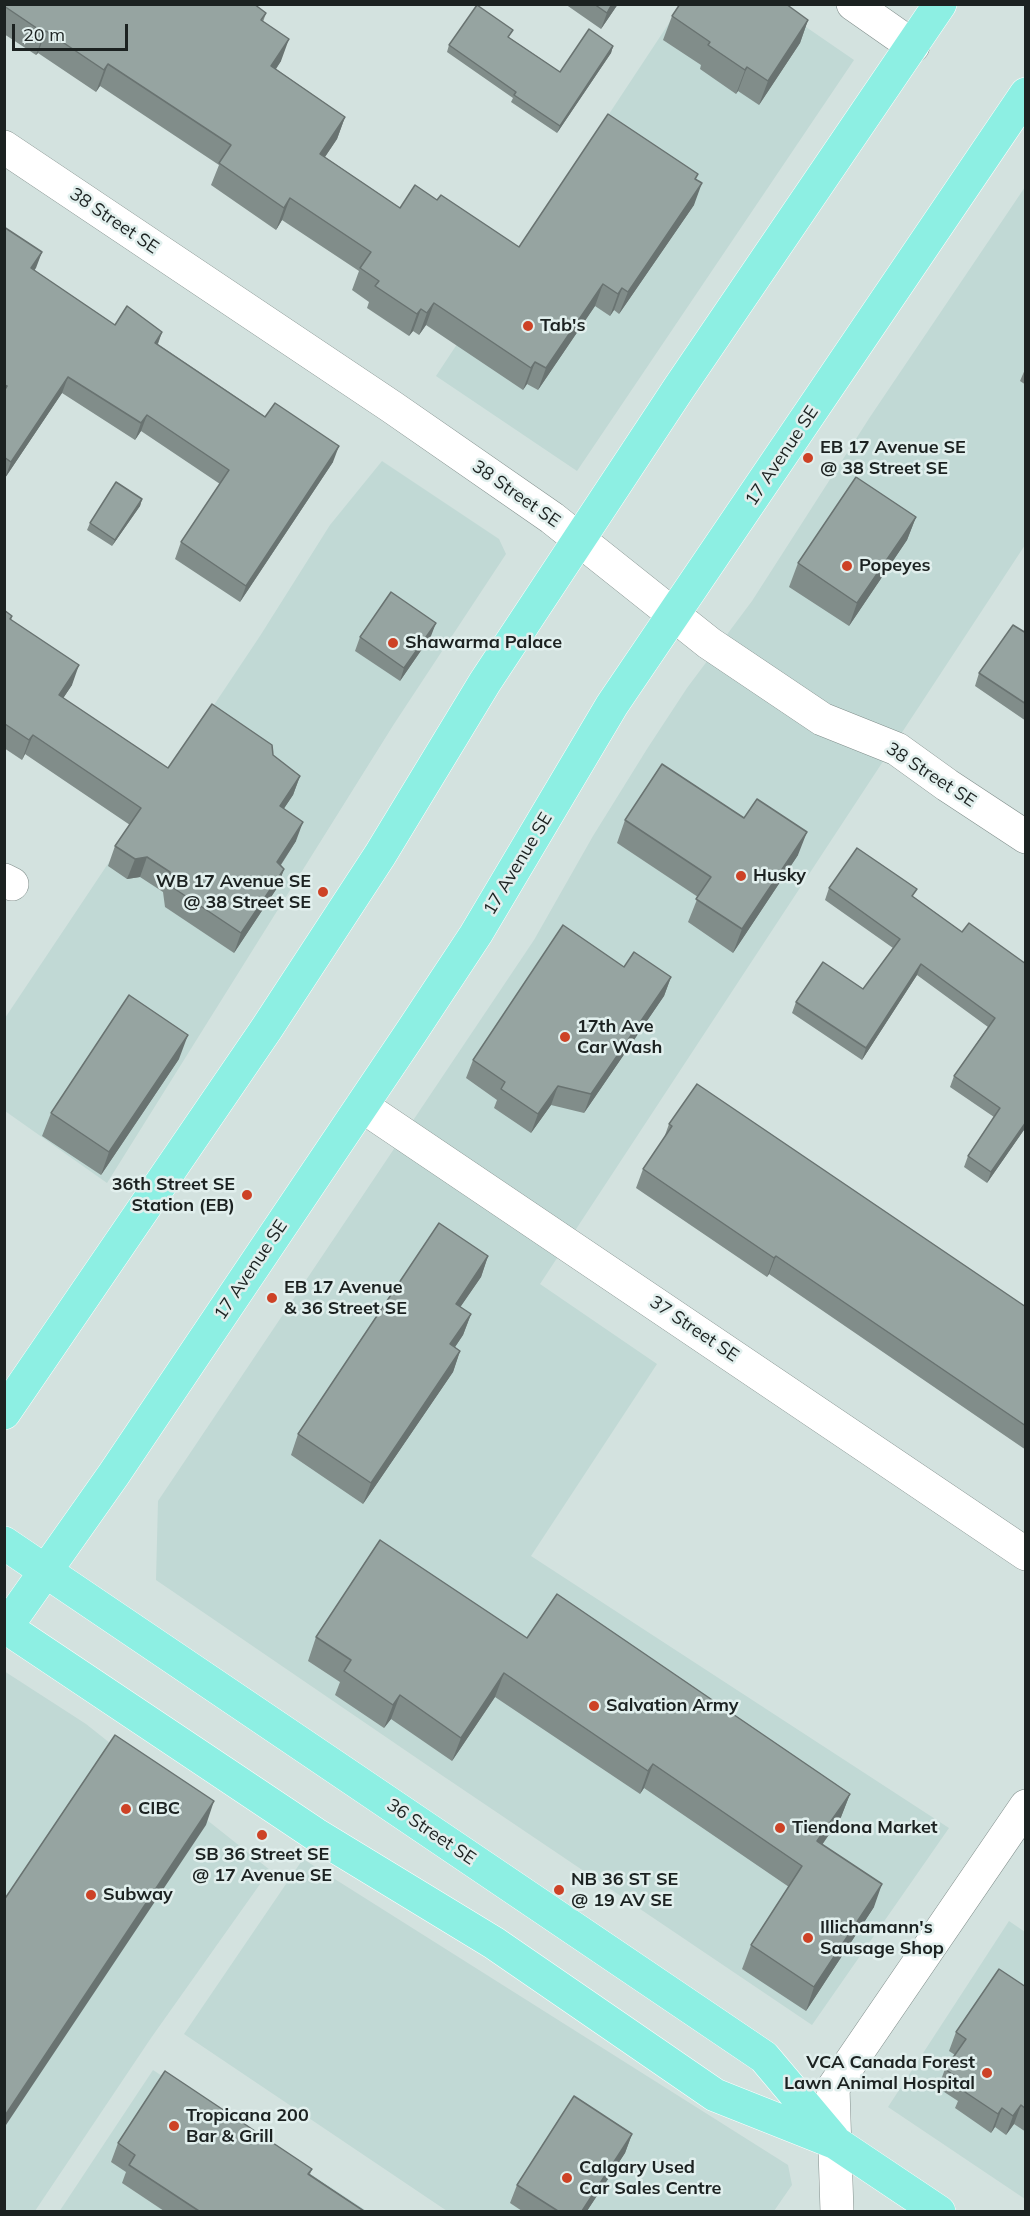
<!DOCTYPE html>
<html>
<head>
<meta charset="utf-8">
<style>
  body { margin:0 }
  #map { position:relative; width:1030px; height:2216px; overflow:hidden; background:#d3e2df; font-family:Mulish,sans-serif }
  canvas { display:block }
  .frame { position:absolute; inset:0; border:6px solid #1c2221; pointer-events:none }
  .scale { position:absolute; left:12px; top:24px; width:116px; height:27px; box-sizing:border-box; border:3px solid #1c2221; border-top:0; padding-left:8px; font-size:18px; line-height:21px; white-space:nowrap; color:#1c2221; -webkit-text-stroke:4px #e1efed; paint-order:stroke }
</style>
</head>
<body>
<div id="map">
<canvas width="1030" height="2216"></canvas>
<div class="frame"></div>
<div class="scale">20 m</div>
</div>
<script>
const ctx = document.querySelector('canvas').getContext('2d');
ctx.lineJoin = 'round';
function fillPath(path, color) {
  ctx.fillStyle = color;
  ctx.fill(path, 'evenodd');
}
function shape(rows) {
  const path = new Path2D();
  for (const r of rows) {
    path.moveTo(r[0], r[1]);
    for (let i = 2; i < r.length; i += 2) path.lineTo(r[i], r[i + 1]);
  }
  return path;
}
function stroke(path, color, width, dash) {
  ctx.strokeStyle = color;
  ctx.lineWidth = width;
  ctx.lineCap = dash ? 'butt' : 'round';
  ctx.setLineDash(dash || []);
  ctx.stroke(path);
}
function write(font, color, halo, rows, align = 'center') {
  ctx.font = font + ' Mulish,sans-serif';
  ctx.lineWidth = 5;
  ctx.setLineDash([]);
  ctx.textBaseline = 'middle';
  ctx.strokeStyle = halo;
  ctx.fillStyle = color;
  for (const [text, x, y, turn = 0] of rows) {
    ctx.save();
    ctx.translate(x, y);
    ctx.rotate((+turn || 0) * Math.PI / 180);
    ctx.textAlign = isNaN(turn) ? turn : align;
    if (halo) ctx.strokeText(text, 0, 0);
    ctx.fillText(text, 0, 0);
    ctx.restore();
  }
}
fillPath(shape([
  [681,5,774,5,854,60,577,471,436,376],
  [1025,187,1025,545,540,1284,657,1364,531,1556,949,1828,812,2025,440,1774,156,1580,158,1501,534,940,593,836,647,749,687,688,752,601,870,417],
  [382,461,499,539,506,554,394,724,107,1183,5,1111,5,1018,260,636,330,525],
  [4,1671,86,1724,270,1870,151,2038,35,2211,5,2211],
  [303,1859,788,2165,792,2185,774,2211,447,2211,184,2034],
  [1009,1921,1025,1932,1025,2199,888,2107],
  [153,2070,367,2211,59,2212]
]), '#c1d9d5');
const minor = shape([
  [853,4,913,46],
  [4,147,392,407,552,518,709,643,822,719,897,749,947,785,1026,837],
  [4,880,12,884],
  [362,1106,1026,1554],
  [837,2212,833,2088,1026,1806]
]);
const major = shape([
  [4,1413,267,1028,380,855,485,682,679,388,940,4],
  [4,1543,764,2057,833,2139],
  [4,1626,315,1834,494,1943,715,2095,836,2143,939,2212],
  [4,1630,114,1474,412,1031,476,934,612,705,1026,94]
]);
stroke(minor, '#808e8b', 34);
stroke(major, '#fff', 34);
stroke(minor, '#fff', 33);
stroke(major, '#8defe3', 33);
fillPath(shape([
  [4,4,266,13,263,22,281,61,276,69,345,117,337,139,325,157,400,208,437,200,519,247,696,179,694,205,619,314,614,310,610,316,595,306,538,390,527,384,523,390,426,325,419,335,413,331,409,336,367,308,369,302,352,290,359,271,282,220,276,230,211,185,219,165,100,86,96,92,38,53,36,55,4,34],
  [565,4,618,4,601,29],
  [672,16,808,20,800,43,759,105,738,91,736,94,700,69,701,65,663,40],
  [510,38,560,72,613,46,611,53,557,133,511,102,513,98,447,52,449,45],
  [4,227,42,252,34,270,115,325,162,332,158,344,333,462,240,602,175,559,181,542,220,484,141,431,135,440,62,393,5,478,4,477],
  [1026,367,1026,385,1020,381],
  [142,499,140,506,112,546,87,530,90,523],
  [916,517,907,540,849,626,789,587,798,563],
  [4,610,12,616,11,620,72,685,63,698,168,768,273,755,300,776,293,795,284,808,296,841,281,865,284,869,277,888,234,953,165,907,163,892,140,877,127,879,108,866,115,846,130,825,25,754,22,760,4,748],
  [1026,633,1026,721,975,686,979,673],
  [431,636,400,681,355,651,360,637],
  [625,820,798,855,733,953,688,922,698,897,617,843],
  [829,888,914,897,962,932,1026,964,1026,1127,987,1183,964,1167,968,1156,994,1117,950,1087,954,1076,988,1027,917,975,862,1060,792,1013,796,1002,863,989,893,948,825,900],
  [624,967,671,977,664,996,584,1113,551,1105,531,1133,494,1108,497,1100,466,1078,473,1060],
  [179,1059,101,1175,42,1136,51,1113],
  [669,1124,1026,1307,1026,1450,769,1274,767,1277,636,1188,643,1169,664,1138],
  [488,1256,481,1277,460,1307,471,1314,463,1335,455,1347,460,1351,453,1372,363,1504,291,1455,298,1434],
  [316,1637,527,1638,850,1794,841,1817,822,1845,874,1907,806,2011,742,1969,751,1945,789,1887,644,1788,640,1794,495,1697,452,1761,391,1719,384,1728,335,1695,340,1682,308,1661],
  [1026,1987,1026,2132,1014,2124,1006,2135,995,2127,991,2133,955,2108,958,2101,938,2088,945,2069,955,2055,949,2051,956,2032],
  [632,2134,625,2153,587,2211,522,2211,510,2203,517,2185],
  [118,2143,312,2169,310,2174,364,2211,164,2211,122,2183,126,2172,111,2162]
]), '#818d8a');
fillPath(shape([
  [612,4,618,4,601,29,607,13],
  [808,20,800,43,759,105,768,81],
  [46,31,38,53,36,55,44,33],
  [289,39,281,61,263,88,271,66],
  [613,46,611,53,557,133,560,126],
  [108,64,100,86,96,92,104,70],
  [747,67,738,91,736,94,745,70],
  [345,117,337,139,312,176,320,154],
  [702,183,694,205,619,314,628,292],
  [290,198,282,220,276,230,284,208],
  [42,252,36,268,25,284,31,268],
  [603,284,595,306,538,390,546,368],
  [622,288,614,310,610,316,618,294],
  [434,303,426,325,419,335,427,313],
  [421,309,413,331,409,336,417,314],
  [162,332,156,348,155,343],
  [535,362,527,384,523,390,531,368],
  [68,377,62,393,5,478,11,462],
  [147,415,141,431,135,440,141,423],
  [339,446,333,462,240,602,246,586],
  [142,499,140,506,112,546,115,540],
  [916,517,907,540,849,626,857,603],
  [436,623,431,636,400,681,404,668],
  [79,665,72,685,52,715,59,695],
  [33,735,25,754,22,760,29,740],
  [300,776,293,795,273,825,280,806],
  [303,822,296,841,270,881,277,862],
  [807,832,798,855,733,953,742,929],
  [147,857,140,877,127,879,135,859],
  [284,869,277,888,234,953,241,933],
  [921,964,917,975,862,1060,866,1048],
  [671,977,664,996,584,1113,591,1094],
  [188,1035,179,1059,101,1175,109,1152],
  [558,1086,551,1105,531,1133,538,1114],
  [1026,1122,1026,1127,987,1183,991,1172],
  [488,1256,481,1277,448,1325,456,1304],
  [776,1256,769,1274,767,1277,774,1258],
  [471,1314,463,1335,443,1365,450,1344],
  [460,1351,453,1372,363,1504,371,1483],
  [504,1673,495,1697,452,1761,461,1738],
  [400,1695,391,1719,384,1728,393,1705],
  [653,1764,644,1788,640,1794,648,1771],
  [850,1794,841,1817,808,1865,817,1841],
  [214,1801,206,1825,4,2128,4,2117],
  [882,1884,874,1907,806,2011,814,1987],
  [1021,2105,1014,2124,1006,2135,1013,2116],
  [1002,2108,995,2127,991,2133,998,2114],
  [632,2134,625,2153,587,2211,582,2211]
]), '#697371');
const building = shape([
  [4,4,254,4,266,13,261,20,289,39,271,66,345,117,320,154,400,208,415,185,437,200,441,195,519,247,608,114,698,174,695,179,702,183,628,292,622,288,618,294,603,284,546,368,535,362,531,368,434,303,427,313,421,309,417,314,375,286,379,281,360,268,371,252,290,198,284,208,219,163,231,145,108,64,104,70,46,31,44,33,4,6,4,4],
  [594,4,612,4,607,13,594,4],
  [680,4,786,4,808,20,768,81,747,67,745,70,708,45,710,42,672,16,680,4],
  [477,5,513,30,508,37,560,72,589,29,613,46,560,126,514,95,516,92,449,45,477,5],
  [4,227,42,252,31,268,115,325,127,306,162,332,155,343,265,417,275,403,339,446,246,586,181,542,229,470,147,415,141,423,68,377,11,462,4,457,4,391,7,386,4,385,4,227],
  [856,477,916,517,857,603,798,563,856,477],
  [116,482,142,499,115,540,90,523,116,482],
  [391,592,436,623,404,668,360,637,391,592],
  [4,610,12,616,10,619,79,665,59,695,168,768,212,704,272,745,273,755,300,776,280,806,303,822,277,862,284,869,241,933,172,887,170,872,147,857,135,859,115,846,141,808,33,735,29,740,5,724,4,726,4,610],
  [1013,625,1026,633,1026,704,979,673,1013,625],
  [662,764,744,818,757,799,807,832,742,929,696,899,711,877,625,820,662,764],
  [857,848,917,889,912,896,962,932,969,923,1026,964,1026,1122,991,1172,968,1156,1000,1108,954,1076,995,1018,921,964,866,1048,796,1002,823,962,863,989,900,939,829,888,857,848],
  [563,925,624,967,634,952,671,977,591,1094,558,1086,538,1114,501,1089,505,1082,473,1060,563,925],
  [129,995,188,1035,109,1152,51,1113,129,995],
  [697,1084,1026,1307,1026,1426,776,1256,774,1258,643,1169,672,1126,669,1124,697,1084],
  [439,1223,488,1256,456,1304,471,1314,450,1344,460,1351,371,1483,298,1434,439,1223],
  [380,1540,527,1638,557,1594,850,1794,817,1841,882,1884,814,1987,751,1945,802,1866,653,1764,648,1771,504,1673,461,1738,400,1695,393,1705,344,1671,351,1660,316,1637,380,1540],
  [115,1735,214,1801,4,2117,4,1900,115,1735],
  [999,1969,1026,1987,1026,2109,1021,2105,1013,2116,1002,2108,998,2114,962,2090,966,2084,945,2069,966,2039,956,2032,999,1969],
  [165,2071,312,2169,308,2174,364,2211,199,2211,129,2165,135,2155,118,2143,165,2071],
  [574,2096,632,2134,582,2211,558,2211,517,2185,574,2096]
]);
fillPath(building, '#96a4a1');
stroke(building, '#697371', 1.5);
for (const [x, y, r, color] of [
  [528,326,6,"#cd4226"],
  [808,458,6,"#cd4226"],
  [847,566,6,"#cd4226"],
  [393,643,6,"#cd4226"],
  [741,876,6,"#cd4226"],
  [323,892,6,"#cd4226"],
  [565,1037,6,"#cd4226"],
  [247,1195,6,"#cd4226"],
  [272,1298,6,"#cd4226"],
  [594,1706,6,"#cd4226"],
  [126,1809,6,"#cd4226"],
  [780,1828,6,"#cd4226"],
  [262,1835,6,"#cd4226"],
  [559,1890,6,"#cd4226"],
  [91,1895,6,"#cd4226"],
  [808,1938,6,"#cd4226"],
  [987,2073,6,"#cd4226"],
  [174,2126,6,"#cd4226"],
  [567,2178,6,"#cd4226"]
]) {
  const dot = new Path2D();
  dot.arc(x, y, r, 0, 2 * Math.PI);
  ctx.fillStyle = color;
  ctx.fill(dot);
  stroke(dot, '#e1efed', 2);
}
write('18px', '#1c2221', '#e1efed', [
  ["38 Street SE",114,221,34],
  ["17 Avenue SE",782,456,-56],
  ["38 Street SE",516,494,35],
  ["38 Street SE",931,775,33],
  ["17 Avenue SE",518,864,-59],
  ["17 Avenue SE",251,1270,-56],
  ["37 Street SE",694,1329,34],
  ["36 Street SE",431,1832,34]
]);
write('bold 18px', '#1c2221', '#e1efed', [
  ["Tab's",540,326],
  ["EB 17 Avenue SE",820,448],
  ["@ 38 Street SE",820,469],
  ["Popeyes",859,566],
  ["Shawarma Palace",405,643],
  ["Husky",753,876],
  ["WB 17 Avenue SE",311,882,"right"],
  ["@ 38 Street SE",311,903,"right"],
  ["17th Ave",577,1027],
  ["Car Wash",577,1048],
  ["36th Street SE",235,1185,"right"],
  ["Station (EB)",235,1206,"right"],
  ["EB 17 Avenue",284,1288],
  ["& 36 Street SE",284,1309],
  ["Salvation Army",606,1706],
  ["CIBC",138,1809],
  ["Tiendona Market",792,1828],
  ["SB 36 Street SE",262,1855,"center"],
  ["@ 17 Avenue SE",262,1876,"center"],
  ["NB 36 ST SE",571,1880],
  ["@ 19 AV SE",571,1901],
  ["Subway",103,1895],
  ["Illichamann's",820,1928],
  ["Sausage Shop",820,1949],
  ["VCA Canada Forest",975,2063,"right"],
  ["Lawn Animal Hospital",975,2084,"right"],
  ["Tropicana 200",186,2116],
  ["Bar & Grill",186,2137],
  ["Calgary Used",579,2168],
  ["Car Sales Centre",579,2189]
], 'left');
</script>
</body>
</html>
